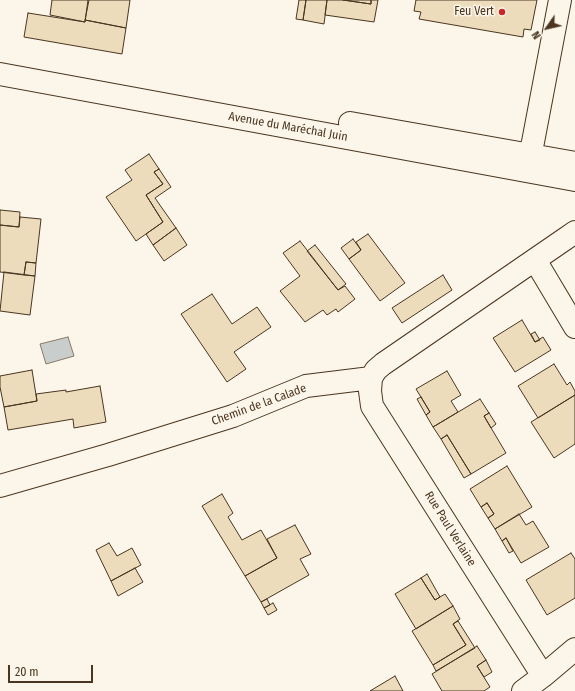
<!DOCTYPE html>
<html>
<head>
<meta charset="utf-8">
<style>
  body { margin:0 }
  #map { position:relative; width:575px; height:691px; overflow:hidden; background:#fbf6e9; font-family:"Fira Sans Condensed",sans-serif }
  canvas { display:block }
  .north { position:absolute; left:527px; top:8px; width:40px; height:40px; -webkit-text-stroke:3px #fbf6e9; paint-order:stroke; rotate:236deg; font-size:11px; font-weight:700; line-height:16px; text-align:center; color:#4a3520 }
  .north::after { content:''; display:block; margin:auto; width:14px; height:18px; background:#4a3520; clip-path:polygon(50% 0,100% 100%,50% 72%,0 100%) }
  .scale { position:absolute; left:8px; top:665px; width:85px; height:18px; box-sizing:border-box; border:2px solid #4a3520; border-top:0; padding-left:5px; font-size:12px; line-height:14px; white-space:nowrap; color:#4a3520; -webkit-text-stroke:3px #fbf6e9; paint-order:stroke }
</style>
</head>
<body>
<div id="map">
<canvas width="575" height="691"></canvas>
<div class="north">N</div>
<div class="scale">20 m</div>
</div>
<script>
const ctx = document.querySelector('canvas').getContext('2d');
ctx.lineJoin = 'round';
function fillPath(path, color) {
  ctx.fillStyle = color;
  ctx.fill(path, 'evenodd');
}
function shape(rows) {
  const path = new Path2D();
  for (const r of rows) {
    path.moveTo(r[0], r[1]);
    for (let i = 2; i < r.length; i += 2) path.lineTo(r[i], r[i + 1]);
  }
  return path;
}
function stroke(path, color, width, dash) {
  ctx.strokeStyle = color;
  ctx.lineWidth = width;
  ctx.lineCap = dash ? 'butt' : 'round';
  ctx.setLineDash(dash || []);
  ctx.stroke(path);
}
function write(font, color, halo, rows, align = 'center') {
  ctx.font = font + ' "Fira Sans Condensed",sans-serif';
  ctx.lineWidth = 3;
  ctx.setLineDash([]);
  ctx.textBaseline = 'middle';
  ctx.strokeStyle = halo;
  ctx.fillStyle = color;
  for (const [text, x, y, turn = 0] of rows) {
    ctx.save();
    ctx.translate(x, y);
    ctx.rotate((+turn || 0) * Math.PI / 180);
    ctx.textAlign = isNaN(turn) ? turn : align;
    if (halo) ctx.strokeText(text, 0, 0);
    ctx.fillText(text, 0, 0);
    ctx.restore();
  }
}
const water = shape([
  [68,337,74,356,46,364,40,344,68,337]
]);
fillPath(water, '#c9cecd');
stroke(water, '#887966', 1);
const building = shape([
  [52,0,88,0,85,22,50,15,52,0],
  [89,0,130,0,126,28,85,20,89,0],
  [299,0,306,0,303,20,296,19,299,0],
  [306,0,327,0,324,24,303,20,306,0],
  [327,0,343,0,371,4,371,0,378,0,374,22,325,15,327,0],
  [343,0,371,0,371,4,343,0],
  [416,0,537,0,531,30,524,29,523,37,419,19,421,12,414,11,416,0],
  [28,13,85,22,85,20,126,28,122,54,24,37,28,13],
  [149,154,159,169,154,172,163,184,146,195,163,222,136,241,106,197,132,180,125,170,149,154],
  [159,169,171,187,155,198,176,228,153,245,146,234,163,222,146,195,163,184,154,172,159,169],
  [0,210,20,212,19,227,0,225,0,210],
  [20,217,41,219,36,263,26,262,24,275,0,272,0,225,19,227,20,217],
  [176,228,187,245,164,261,153,245,176,228],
  [368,234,405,283,380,301,349,259,361,250,356,242,368,234],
  [353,239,361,250,349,259,341,248,353,239],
  [300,241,338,290,345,286,355,299,338,312,336,309,327,315,323,310,305,322,280,291,300,276,283,253,300,241],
  [315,245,346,284,338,290,307,251,315,245],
  [26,262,36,263,35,276,24,275,26,262],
  [4,272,35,276,30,315,0,311,4,272],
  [443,275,452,290,402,323,392,308,443,275],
  [212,294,232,324,257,307,271,327,234,352,246,369,227,382,181,314,212,294],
  [522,320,535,342,543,337,551,350,515,372,493,338,522,320],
  [535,332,540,340,535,342,531,334,535,332],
  [554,364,567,385,570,382,575,391,575,395,538,418,518,386,554,364],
  [32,370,37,401,4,407,0,387,0,376,32,370],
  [447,371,461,395,451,401,458,412,433,427,426,415,430,412,416,389,447,371],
  [100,386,106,422,74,428,73,419,8,430,4,407,37,401,36,394,66,390,66,392,100,386],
  [575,395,575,444,554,458,531,422,575,395],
  [421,397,430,412,426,415,417,399,421,397],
  [480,399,489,413,484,416,506,453,471,474,447,435,441,439,433,427,480,399],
  [489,413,496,424,491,428,484,416,489,413],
  [447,435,471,474,464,478,441,439,447,435],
  [507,466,532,507,495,529,488,518,494,514,487,503,481,507,470,489,507,466],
  [222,494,233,513,228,517,242,540,261,530,277,558,245,576,202,506,222,494],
  [487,503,494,514,488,518,481,507,487,503],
  [519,514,526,525,533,521,549,547,521,563,506,538,502,541,495,529,519,514],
  [295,525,311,554,300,559,309,575,261,602,245,576,277,558,267,539,295,525],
  [506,538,513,551,509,553,502,541,506,538],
  [109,543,117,556,132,548,141,565,111,581,96,550,109,543],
  [571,553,575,559,575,598,547,615,526,580,571,553],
  [135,568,143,582,118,596,111,581,135,568],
  [427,574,440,597,435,600,421,578,427,574],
  [421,578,435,600,445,594,453,606,416,629,395,594,421,578],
  [267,599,270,605,264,608,261,602,267,599],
  [273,603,277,610,268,615,264,608,273,603],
  [453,606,460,619,453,624,466,645,433,665,412,631,453,606],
  [458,621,475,648,436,671,433,665,466,645,453,624,458,621],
  [477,646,486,660,477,666,490,687,484,691,442,691,432,674,477,646],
  [486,660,492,672,484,677,477,666,486,660],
  [395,676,403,691,370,691,395,676]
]);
fillPath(building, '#ecdcbc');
stroke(building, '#4a3520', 1);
const minor = shape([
  [529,156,533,142,560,0],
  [535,260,575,327],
  [371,378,370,391,372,406,543,676],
  [0,486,108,455,233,416,306,386,371,378,376,370,383,364,565,239,575,232],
  [523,691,543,676,575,649]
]);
const secondary = shape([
  [0,74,575,180],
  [350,123,575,163]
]);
stroke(minor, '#4a3520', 24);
stroke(secondary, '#4a3520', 24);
stroke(minor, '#fbf6e9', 22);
stroke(secondary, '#fbf6e9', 22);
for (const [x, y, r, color] of [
  [502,12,4,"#c62828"]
]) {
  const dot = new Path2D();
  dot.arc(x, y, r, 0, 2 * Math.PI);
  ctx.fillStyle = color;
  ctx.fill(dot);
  stroke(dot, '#fbf6e9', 1.5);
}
write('12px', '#4a3520', '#fbf6e9', [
  ["Feu Vert",494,12]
], 'right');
write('12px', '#4a3520', '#fbf6e9', [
  ["Avenue du Maréchal Juin",288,127,10],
  ["Chemin de la Calade",259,405,-20],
  ["Rue Paul Verlaine",450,529,58]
]);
</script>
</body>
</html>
